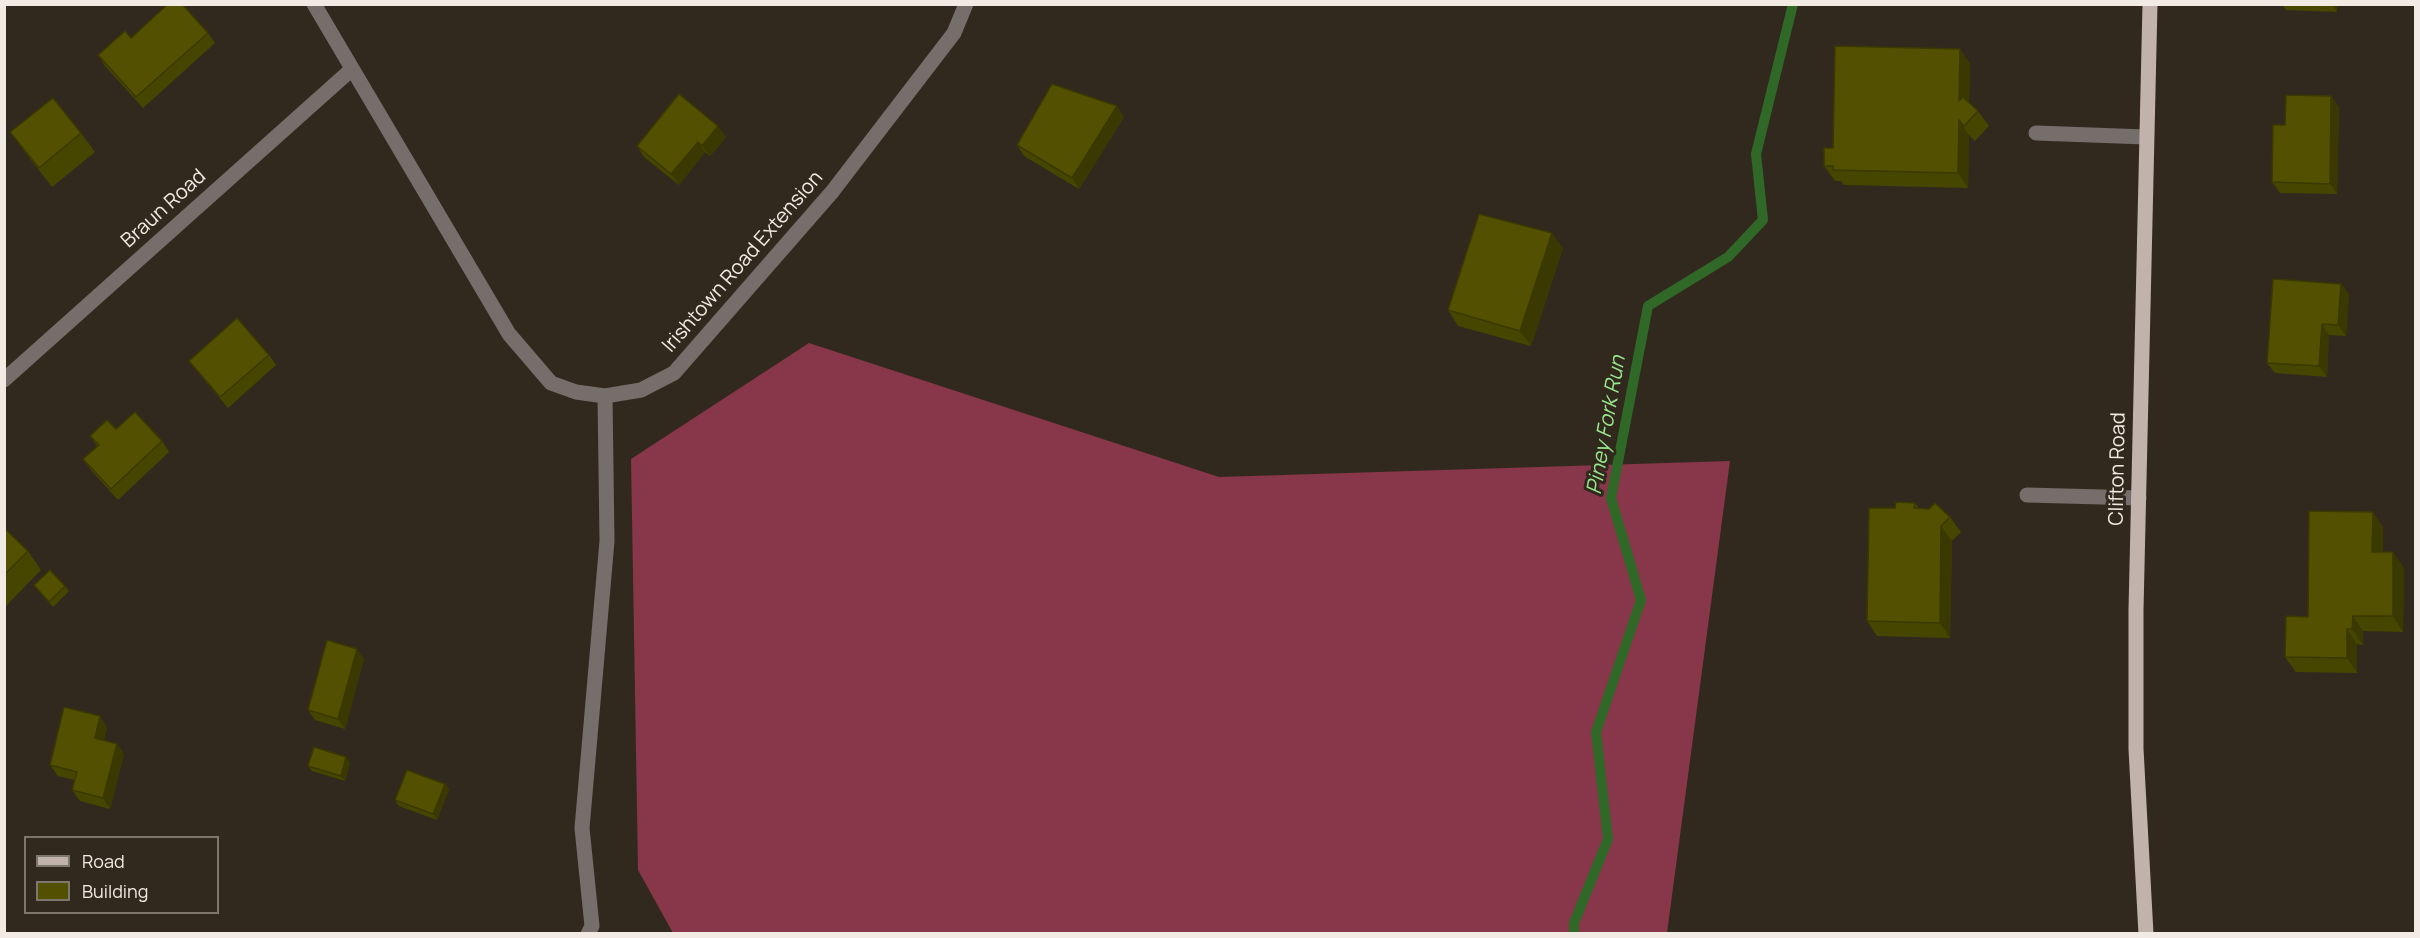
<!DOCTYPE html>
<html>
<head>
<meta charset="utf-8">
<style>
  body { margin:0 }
  #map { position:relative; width:2420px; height:938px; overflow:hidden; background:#32291e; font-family:Manrope,sans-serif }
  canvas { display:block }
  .frame { position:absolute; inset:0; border:6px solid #f1ebe3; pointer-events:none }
  .legend { position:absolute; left:24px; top:836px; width:195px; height:78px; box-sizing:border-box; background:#32291e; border:2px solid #7e776d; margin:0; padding:8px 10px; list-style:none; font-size:18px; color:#f1ebe3 }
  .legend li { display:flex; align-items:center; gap:12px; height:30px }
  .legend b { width:30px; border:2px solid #7e776d }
</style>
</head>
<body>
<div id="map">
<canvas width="2420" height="938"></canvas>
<div class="frame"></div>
<ul class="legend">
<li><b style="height:8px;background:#c2b2ac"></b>Road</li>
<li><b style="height:16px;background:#535101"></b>Building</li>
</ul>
</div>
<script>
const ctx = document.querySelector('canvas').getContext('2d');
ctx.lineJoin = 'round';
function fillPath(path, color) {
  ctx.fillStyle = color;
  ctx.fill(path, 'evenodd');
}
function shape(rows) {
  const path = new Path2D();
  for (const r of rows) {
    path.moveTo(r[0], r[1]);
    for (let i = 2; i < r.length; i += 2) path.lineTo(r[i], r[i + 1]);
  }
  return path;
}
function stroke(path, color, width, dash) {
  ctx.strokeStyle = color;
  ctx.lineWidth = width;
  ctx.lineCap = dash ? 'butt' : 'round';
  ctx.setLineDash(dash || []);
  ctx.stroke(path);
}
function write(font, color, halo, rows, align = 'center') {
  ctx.font = font + ' Manrope,sans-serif';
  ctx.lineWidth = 6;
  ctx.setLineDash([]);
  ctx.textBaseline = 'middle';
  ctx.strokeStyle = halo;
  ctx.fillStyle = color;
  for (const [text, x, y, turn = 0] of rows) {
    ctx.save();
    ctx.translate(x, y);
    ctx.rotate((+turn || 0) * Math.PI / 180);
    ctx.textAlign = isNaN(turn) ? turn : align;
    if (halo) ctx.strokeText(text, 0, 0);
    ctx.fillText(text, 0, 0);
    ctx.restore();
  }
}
fillPath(shape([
  [809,343,1219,477,1730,461,1667,933,673,933,638,870,631,459]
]), '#883649');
stroke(shape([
  [1574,934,1574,923,1608,839,1596,732,1641,600,1611,498,1648,306,1728,257,1763,220,1756,154,1793,4]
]), '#306828', 10);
stroke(shape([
  [314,4,509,334,551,383,576,392,605,396,641,390,674,373,832,192,954,33,966,4],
  [2036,133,2146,137],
  [4,380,352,69],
  [2027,495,2139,498],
  [588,934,592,926,582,828,607,541,605,396]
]), '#766e6b', 15);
stroke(shape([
  [2146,934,2136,749,2136,610,2150,4]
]), '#c2b2ac', 15);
fillPath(shape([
  [2282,4,2337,4,2337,12,2286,10],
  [208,33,215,43,143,108,105,66,98,55,131,38],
  [1960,49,1970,64,1969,102,1978,111,1989,126,1975,141,1969,135,1968,188,1844,185,1841,181,1835,181,1824,166,1833,148],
  [2339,107,2337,194,2280,193,2272,182,2285,125],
  [1124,117,1079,189,1024,156,1017,145],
  [10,132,81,133,95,152,52,187,24,151],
  [726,137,710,156,705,152,679,185,644,157,637,146],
  [1563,248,1531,346,1458,326,1448,310],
  [2341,284,2349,294,2346,336,2329,335,2327,377,2275,373,2267,363],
  [269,355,276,365,228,408,197,371,189,361],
  [116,429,162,441,169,452,118,500,91,470,83,459,97,446,90,436],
  [1915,503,1919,508,1950,517,1961,532,1952,541,1950,638,1877,636,1867,621,1895,508],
  [2383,527,2383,552,2404,568,2403,632,2363,631,2363,645,2357,644,2357,673,2296,672,2285,657,2308,617],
  [4,528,28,551,41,570,5,607],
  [34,585,65,586,69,591,53,607],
  [364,659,345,729,315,720,308,710],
  [107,727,104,740,117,744,124,754,110,809,80,801,72,790,75,780,58,776,50,765],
  [346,757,350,763,345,781,312,771,308,766],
  [445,784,449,789,437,820,399,806,395,800]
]), '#474601');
fillPath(shape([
  [2332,4,2337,4,2337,12],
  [1960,49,1970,64,1969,117,1959,101],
  [2331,96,2339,107,2337,194,2330,184],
  [1117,106,1124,117,1079,189,1072,178],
  [1959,120,1969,135,1968,188,1958,173],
  [718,126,726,137,710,156,702,146],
  [698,142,705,152,679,185,671,174],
  [1552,233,1563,248,1531,346,1520,331],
  [2341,284,2349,294,2346,336,2338,325],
  [2322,324,2329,335,2327,377,2319,366],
  [2373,512,2383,527,2383,567,2372,552],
  [1941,526,1952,541,1950,638,1940,623],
  [2393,552,2404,568,2403,632,2393,616],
  [2353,616,2363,631,2363,645,2352,629],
  [2347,629,2357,644,2357,673,2347,658],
  [357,649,364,659,345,729,338,719],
  [100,716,107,727,102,749,95,738],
  [117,744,124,754,110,809,103,798],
  [346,757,350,763,345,781,341,776],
  [445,784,449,789,437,820,433,814]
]), '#3a3901');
const building = shape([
  [168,4,182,4,208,33,136,97,98,55,125,31,131,38,168,4],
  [1835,46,1960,49,1959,101,1963,97,1978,111,1964,126,1959,120,1958,173,1833,170,1833,166,1824,166,1824,148,1833,148,1835,46],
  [1052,84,1117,106,1072,178,1017,145,1052,84],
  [679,94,718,126,702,146,698,142,671,174,637,146,679,94],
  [2286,95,2331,96,2330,184,2272,182,2273,125,2285,125,2286,95],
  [53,98,81,133,39,168,10,132,53,98],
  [1479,214,1552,233,1520,331,1448,310,1479,214],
  [2273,279,2341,284,2338,325,2322,324,2319,366,2267,363,2273,279],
  [237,318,269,355,220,397,189,361,237,318],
  [135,412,162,441,111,489,83,459,99,445,90,436,107,420,116,429,135,412],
  [1896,502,1915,503,1914,508,1929,509,1935,503,1950,517,1941,526,1940,623,1867,621,1869,508,1895,508,1896,502],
  [2309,511,2373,512,2372,552,2393,552,2393,616,2353,616,2352,629,2347,629,2347,658,2285,657,2286,616,2308,617,2309,511],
  [4,528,28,551,4,575,4,528],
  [50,570,65,586,49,602,34,585,50,570],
  [327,640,357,649,338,719,308,710,327,640],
  [64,707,100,716,95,738,117,744,103,798,72,790,77,772,50,765,64,707],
  [314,747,346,757,341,776,308,766,314,747],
  [407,770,445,784,433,814,395,800,407,770]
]);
fillPath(building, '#535101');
stroke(building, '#3a3901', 1.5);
write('20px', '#f1ebe3', '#32291e', [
  ["Braun Road",164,209,-42],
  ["Irishtown Road Extension",743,262,-49],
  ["Clifton Road",2118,469,-89]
]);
write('italic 21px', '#99e68d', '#32291e', [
  ["Piney Fork Run",1607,425,-80]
]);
</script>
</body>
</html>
